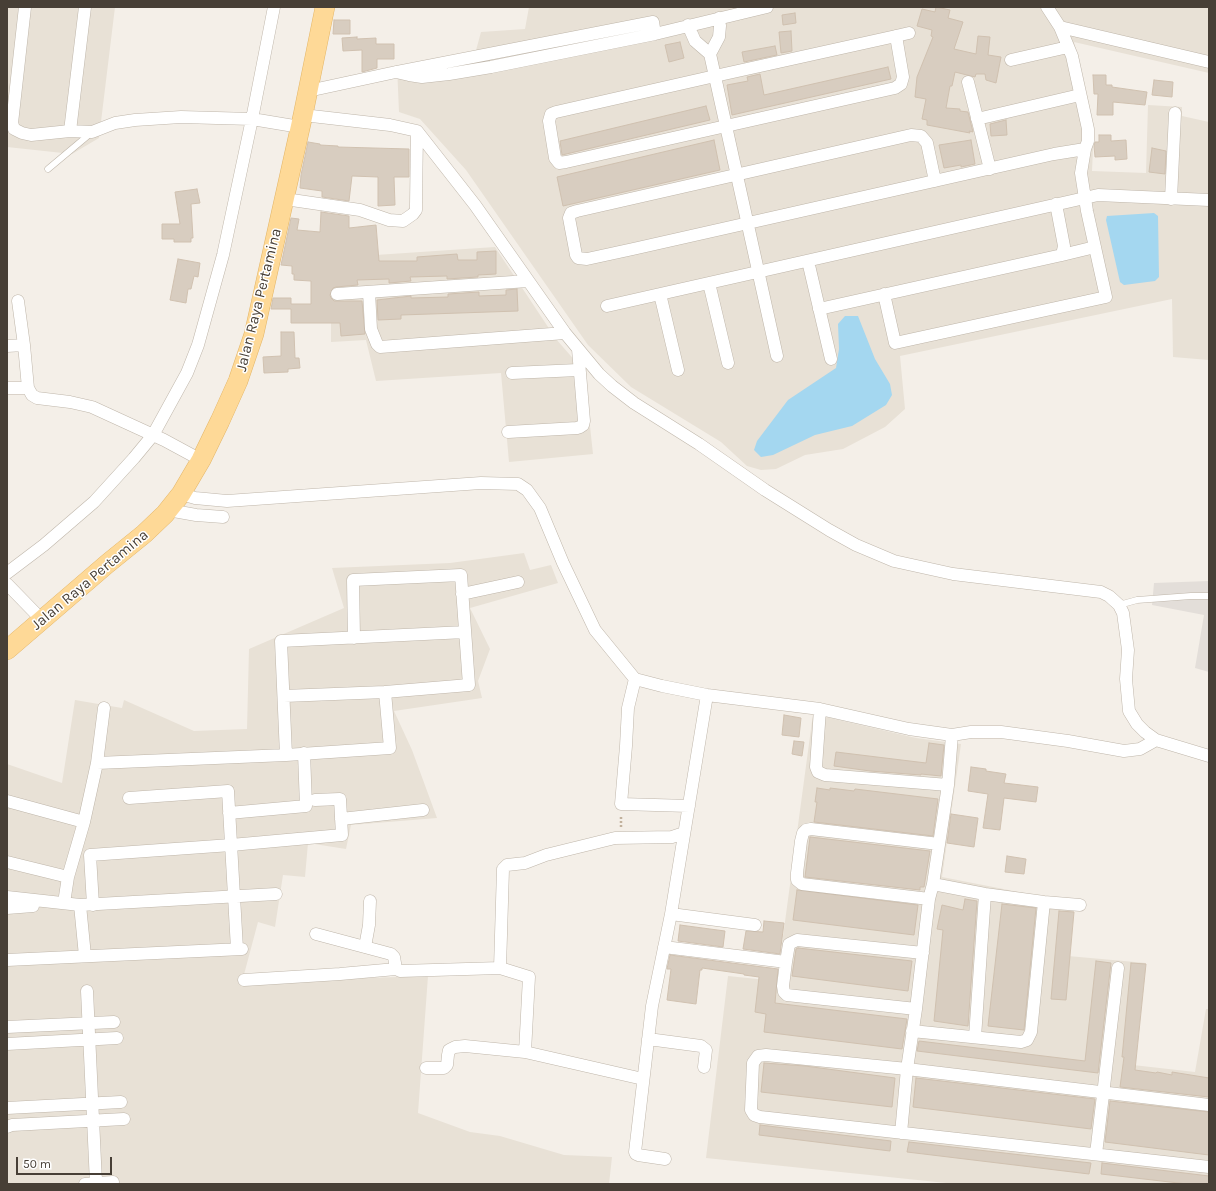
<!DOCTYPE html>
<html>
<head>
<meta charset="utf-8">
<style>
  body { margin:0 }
  #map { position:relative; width:1216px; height:1191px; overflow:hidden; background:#f4efe8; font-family:Karla,sans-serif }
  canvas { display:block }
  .frame { position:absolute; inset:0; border:8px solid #473f36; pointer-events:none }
  .scale { position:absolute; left:16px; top:1157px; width:96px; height:18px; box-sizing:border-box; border:2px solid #473f36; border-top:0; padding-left:5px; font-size:12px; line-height:14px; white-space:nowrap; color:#473f36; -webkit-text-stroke:3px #fff; paint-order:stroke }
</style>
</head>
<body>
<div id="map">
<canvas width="1216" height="1191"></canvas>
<div class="frame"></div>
<div class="scale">50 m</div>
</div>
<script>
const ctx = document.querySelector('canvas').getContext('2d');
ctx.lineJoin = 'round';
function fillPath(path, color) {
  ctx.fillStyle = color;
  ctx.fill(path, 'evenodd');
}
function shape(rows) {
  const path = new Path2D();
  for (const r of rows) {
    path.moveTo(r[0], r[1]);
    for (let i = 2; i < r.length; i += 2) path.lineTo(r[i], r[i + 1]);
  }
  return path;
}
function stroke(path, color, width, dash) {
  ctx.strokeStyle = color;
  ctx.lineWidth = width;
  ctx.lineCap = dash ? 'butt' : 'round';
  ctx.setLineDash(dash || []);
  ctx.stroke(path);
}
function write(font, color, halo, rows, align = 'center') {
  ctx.font = font + ' Karla,sans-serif';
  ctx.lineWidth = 3;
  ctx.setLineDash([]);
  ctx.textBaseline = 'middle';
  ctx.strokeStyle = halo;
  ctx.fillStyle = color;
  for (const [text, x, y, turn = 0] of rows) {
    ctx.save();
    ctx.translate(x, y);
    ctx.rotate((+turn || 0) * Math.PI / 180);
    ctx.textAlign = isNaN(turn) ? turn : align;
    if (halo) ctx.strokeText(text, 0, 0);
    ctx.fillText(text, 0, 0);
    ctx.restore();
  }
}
fillPath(shape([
  [7,7,115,7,99,138,72,154,7,147],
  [529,7,1209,7,1209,73,1074,42,1094,127,1092,171,1146,173,1148,105,1182,107,1182,116,1209,122,1209,360,1173,357,1172,299,900,356,905,409,885,427,843,449,805,455,776,469,761,470,747,466,721,442,631,387,588,345,466,170,420,119,399,112,397,66,475,54,481,32,525,29],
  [495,247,556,339,584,371,593,454,509,462,501,373,376,381,366,340,331,342,331,258],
  [524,553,530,570,551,565,558,583,470,608,490,649,478,681,482,698,394,711,412,750,437,818,351,825,346,849,308,843,305,877,283,875,275,927,258,922,242,982,428,976,418,1113,470,1132,500,1136,564,1155,612,1157,609,1184,7,1184,7,764,62,783,75,700,122,708,124,700,194,731,247,729,249,649,344,608,332,568,450,563],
  [813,714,916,738,961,744,942,877,1075,903,1068,956,1146,963,1133,1065,1195,1072,1206,1009,1209,1009,1209,1184,956,1184,706,1158,728,976,777,981]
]), '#e8e1d6');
fillPath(shape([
  [1209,581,1209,672,1195,668,1204,615,1152,605,1154,583]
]), '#e3ded9');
fillPath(shape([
  [1154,213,1158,216,1159,277,1155,281,1124,285,1120,282,1106,220,1107,216],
  [845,316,858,316,875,359,890,384,892,395,886,405,852,426,815,435,773,455,761,457,754,450,757,441,788,400,836,368,839,349,838,324]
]), '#a4d7f0');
const building = shape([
  [936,7,950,10,948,18,963,22,954,49,976,54,978,36,990,37,988,55,1001,57,996,83,986,80,985,74,976,74,975,77,955,72,952,86,950,86,946,108,960,109,960,111,968,112,973,132,969,131,970,133,927,125,927,120,922,119,926,99,915,97,917,77,933,37,931,36,932,30,917,26,922,9,935,12,936,7],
  [795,13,796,23,783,25,782,15,795,13],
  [334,20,350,20,350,34,333,34,334,20],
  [791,31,792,51,781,53,779,32,791,31],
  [357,37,357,39,376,38,376,44,394,44,394,59,377,59,377,68,362,72,362,50,343,51,342,38,357,37],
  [680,42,684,58,669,62,665,45,680,42],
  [775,46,777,55,744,62,742,52,775,46],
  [888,67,891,79,732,115,727,85,748,81,747,77,760,74,764,95,888,67],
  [1093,75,1106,75,1106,85,1112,85,1112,87,1147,92,1145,105,1113,102,1113,115,1097,115,1098,94,1094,94,1093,75],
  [1154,80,1173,82,1172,97,1152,95,1154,80],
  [706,106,710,120,562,155,560,141,706,106],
  [1006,120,1007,135,991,136,990,124,1006,120],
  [1099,135,1111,135,1111,141,1126,140,1127,159,1115,160,1115,156,1095,157,1094,146,1095,142,1099,142,1099,135],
  [714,140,720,170,563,206,557,177,714,140],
  [971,140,975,164,961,167,961,165,944,168,939,145,971,140],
  [308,142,320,144,320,145,338,146,338,147,409,149,409,177,394,177,395,205,378,206,378,177,352,176,349,201,322,197,322,191,300,188,301,175,308,142],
  [1152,148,1166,151,1165,174,1149,172,1152,148],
  [197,189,200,203,191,204,193,238,191,238,191,242,174,242,174,239,162,239,162,224,180,224,175,192,197,189],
  [321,212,349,216,349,228,376,225,379,261,417,261,417,257,457,254,458,260,477,260,477,252,496,251,496,274,478,275,478,277,447,279,447,276,410,277,411,281,389,283,389,279,357,280,358,285,336,287,333,288,330,295,331,298,334,301,362,301,365,334,341,336,340,323,291,323,291,309,271,309,273,298,291,298,291,304,311,304,311,281,294,280,294,274,292,274,292,266,281,265,291,218,299,219,297,230,320,232,321,212],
  [178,259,200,263,198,277,194,276,191,289,188,289,186,303,170,300,178,259],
  [517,289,518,311,401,315,401,319,378,320,377,300,411,296,411,298,448,297,448,294,479,292,479,296,506,295,506,290,517,289],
  [281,332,294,332,295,358,299,358,300,368,288,369,288,372,264,373,263,357,281,356,281,332],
  [784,715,801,718,799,737,782,735,784,715],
  [794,741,804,742,802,756,792,754,794,741],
  [929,743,944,745,941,776,921,774,921,775,870,771,834,766,836,752,926,763,929,743],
  [971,767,986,769,986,771,1006,774,1004,783,1038,787,1036,802,1004,798,1000,830,983,828,988,794,968,791,971,767],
  [817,788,830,790,830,788,854,791,855,789,938,799,933,836,814,822,817,802,815,802,817,788],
  [951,814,978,818,974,847,947,843,951,814],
  [810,837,930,851,924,887,920,887,920,890,805,877,810,837],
  [1007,856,1026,859,1024,874,1005,872,1007,856],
  [797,890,918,905,914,935,793,920,797,890],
  [965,899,977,901,968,1026,934,1021,943,930,937,929,942,905,963,910,965,899],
  [1002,904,1036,908,1024,1030,988,1026,1002,904],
  [1059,911,1074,912,1066,1000,1051,999,1059,911],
  [764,921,784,923,780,954,743,949,746,931,763,932,764,921],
  [680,925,725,931,723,947,678,941,680,925],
  [798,948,912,961,908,991,792,976,796,949,798,948],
  [670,955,778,969,775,1003,907,1019,902,1049,764,1032,766,1014,755,1012,759,977,744,975,744,974,702,968,702,970,700,970,696,1004,667,1000,671,969,667,969,670,955],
  [1096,961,1111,963,1098,1073,917,1051,919,1041,1085,1061,1096,961],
  [1131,963,1146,964,1135,1070,1156,1073,1157,1072,1172,1075,1172,1072,1209,1078,1209,1097,1120,1087,1124,1057,1122,1057,1123,1047,1131,963],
  [764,1063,805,1066,895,1078,892,1107,761,1092,764,1063],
  [916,1078,1095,1099,1091,1129,913,1107,916,1078],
  [1110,1101,1209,1112,1209,1155,1105,1142,1110,1101],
  [760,1125,891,1141,890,1151,759,1135,760,1125],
  [909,1142,1091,1163,1089,1174,907,1152,909,1142],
  [1102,1163,1209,1176,1209,1184,1187,1184,1101,1174,1102,1163]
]);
fillPath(building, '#d8cdc0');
stroke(building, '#d0c1b0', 1);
const lane = shape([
  [48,169,91,133],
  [1119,605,1137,600,1191,596,1209,596]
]);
const street = shape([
  [25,7,12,123,14,129,22,133,31,135,70,131,92,132,115,123,135,120,181,117,252,119,300,127],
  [688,25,695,41,710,54,777,356],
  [1060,27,1209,62],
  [896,36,903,77,901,84,895,88,566,162,559,163,555,158,549,121,551,114,556,112,715,76,896,36,909,33],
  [710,54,719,37,720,26,719,18],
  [1011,60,1068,47],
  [396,72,409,75,422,77,449,74,491,67,655,34,767,7],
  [968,82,990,169],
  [308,91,396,72,653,22,655,34],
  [303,115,390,125,417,131,475,205,565,333,599,374,612,386,634,403,699,444,765,490,829,530,856,545,894,561,953,574,1101,592,1109,596,1119,605,1123,613,1128,650,1126,679,1129,711,1137,724,1145,732,1156,740,1209,756],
  [977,119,1080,95],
  [70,131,85,7],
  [935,181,927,143,921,136,911,135,577,211,571,213,569,218,576,255,578,258,587,259,633,249,1054,154,1085,149],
  [285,199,360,210,389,220,403,221,413,214,416,210,416,205,417,131],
  [1171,199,1175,113],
  [1062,255,1095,247],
  [808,261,831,359],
  [709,283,728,363],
  [369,292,371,329,377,344,380,347,565,333],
  [337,294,528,281],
  [660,294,678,370],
  [884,294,895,343,1106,297,1087,211,1081,173,1085,149,1088,141,1088,129,1072,56,1060,27,1047,7],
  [18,301,24,345],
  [607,306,1098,195,1209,200],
  [819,309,1062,255,1064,246,1056,204],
  [7,346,24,345,28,388,32,395,37,398,70,402,92,407,164,440,201,460],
  [512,373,578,370],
  [7,388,28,388],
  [508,432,577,428,580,427,583,425,584,421,578,349],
  [181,494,195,498,227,501,481,483,518,484,527,490,540,508,563,563,595,630,635,679],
  [168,510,196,515,223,517],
  [7,573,44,545,94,502,134,458,153,435,187,373,198,345,223,255,252,119,274,7],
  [7,584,42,620],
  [462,594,518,582],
  [284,696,385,692,469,685,461,575,353,580,354,638],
  [286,755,281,641,465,632],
  [97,763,286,755,390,748,385,692],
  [948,785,825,775,818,772,816,767,820,709,909,729,952,735],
  [129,798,228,791,237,949],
  [7,801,84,822],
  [689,806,621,804,626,746,628,708,635,679,662,686,707,695,820,709],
  [229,813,306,806,304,753],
  [341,819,423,810],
  [7,862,68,877],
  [933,884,985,894,1044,902,1080,905],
  [7,897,80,905,276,894],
  [929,899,802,884,797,880,797,873,801,841,803,833,806,830,811,829,939,844],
  [64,903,68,877,84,822,97,763,104,708],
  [80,905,85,956],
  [93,905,90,855,231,845,342,835,340,799,315,800],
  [7,908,33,906],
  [671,914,755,925],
  [316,934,391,954,394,957,396,969,400,971,500,968,529,977,525,1052],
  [365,947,369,925,370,901],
  [664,947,786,962],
  [7,960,242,949],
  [500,968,503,869,507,865,525,863,546,855,615,838,672,837,684,833],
  [244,980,340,974,396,969],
  [87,991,96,1183],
  [916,1009,787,995,784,992,783,986,786,962,789,944,797,940,923,953],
  [7,1027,114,1022],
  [912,1031,1021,1042,1027,1040,1031,1032,1044,902],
  [975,1037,985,894],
  [648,1039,701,1046,706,1050,704,1067],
  [7,1044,117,1038],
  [426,1068,444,1068,447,1065,448,1055,449,1050,455,1047,465,1046,525,1052,643,1079],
  [1209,1105,907,1069,766,1055,758,1056,753,1063,751,1110,754,1115,760,1117,1209,1167],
  [7,1108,121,1102],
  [7,1127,12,1125,124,1119],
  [901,1133,907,1069,916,1009,929,899,933,884,948,785,952,735,971,732,1001,732,1068,741,1124,751,1140,749,1156,740],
  [1096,1154,1118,968],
  [665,1159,638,1155,636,1154,635,1152,652,1006,671,914,707,695],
  [85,1184,113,1182]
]);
const primary = shape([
  [7,650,107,564,144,534,165,514,181,494,201,460,220,421,238,381,254,334,303,115,325,7]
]);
stroke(lane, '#bfb6aa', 7);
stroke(street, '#bfb6aa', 13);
stroke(primary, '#e3b566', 20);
stroke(shape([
  [621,827,621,816]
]), '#c1b19c', 2.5, [2, 2]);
stroke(lane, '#fff', 6);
stroke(street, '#fff', 12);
stroke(primary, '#fed997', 19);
write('15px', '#473f36', '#fff', [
  ["Jalan Raya Pertamina",259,300,-76],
  ["Jalan Raya Pertamina",90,580,-40]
]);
</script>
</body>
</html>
